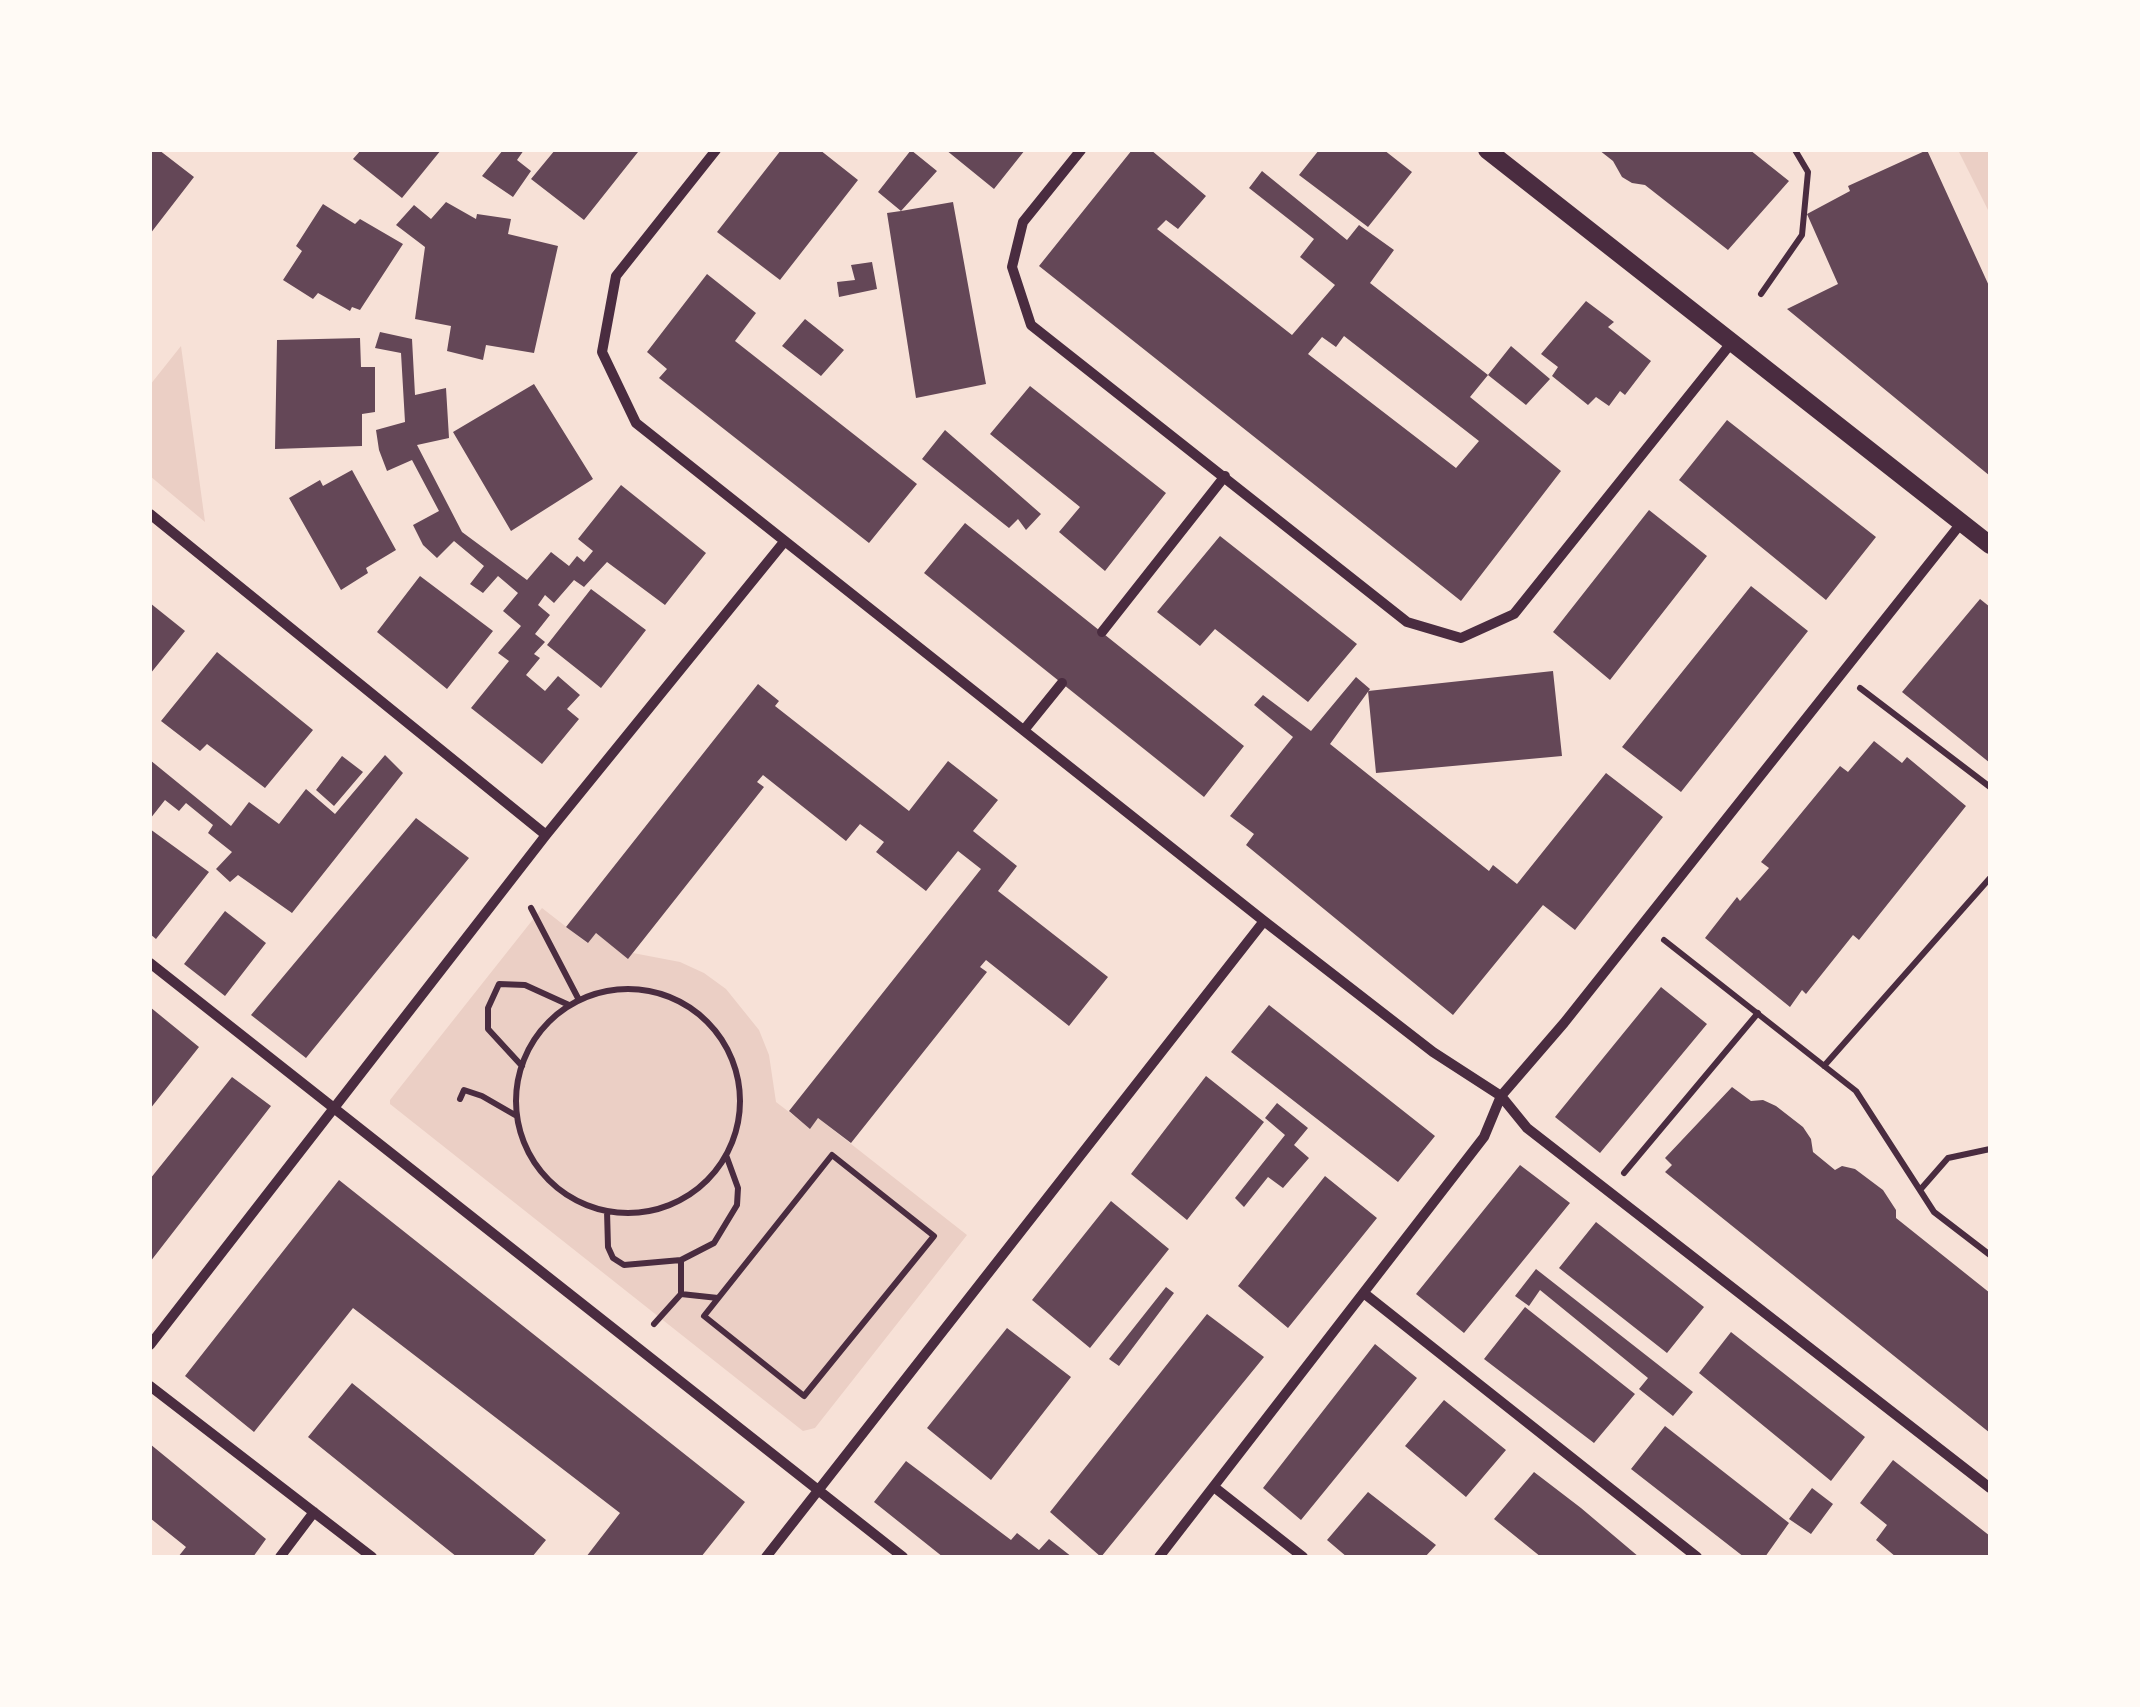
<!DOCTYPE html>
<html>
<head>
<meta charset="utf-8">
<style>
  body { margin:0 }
  #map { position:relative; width:2140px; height:1707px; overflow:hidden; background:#f7e1d7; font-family:Poppins,sans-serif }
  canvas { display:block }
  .frame { position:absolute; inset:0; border:152px solid #fffaf5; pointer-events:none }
</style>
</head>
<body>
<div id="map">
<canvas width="2140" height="1707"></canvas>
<div class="frame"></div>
</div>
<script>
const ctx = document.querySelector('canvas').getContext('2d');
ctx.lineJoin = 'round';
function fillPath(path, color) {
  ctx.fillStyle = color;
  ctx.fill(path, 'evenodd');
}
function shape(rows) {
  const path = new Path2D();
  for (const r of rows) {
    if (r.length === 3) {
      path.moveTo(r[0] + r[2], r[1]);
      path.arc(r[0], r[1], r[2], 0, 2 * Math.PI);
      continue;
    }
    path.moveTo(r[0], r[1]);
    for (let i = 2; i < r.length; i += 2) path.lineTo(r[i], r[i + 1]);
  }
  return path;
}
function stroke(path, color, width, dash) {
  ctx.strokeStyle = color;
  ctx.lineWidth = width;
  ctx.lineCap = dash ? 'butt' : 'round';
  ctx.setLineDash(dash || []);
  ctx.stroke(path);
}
fillPath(shape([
  [1958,150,1990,150,1990,214],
  [181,346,205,522,150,476,150,385],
  [542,908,587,943,596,933,628,958,633,953,680,962,704,973,726,989,759,1030,769,1055,776,1102,810,1128,818,1118,967,1235,815,1428,803,1431,390,1104,390,1100]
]), '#ebcfc5');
fillPath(shape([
  [150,150,159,150,194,177,150,234],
  [361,150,441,150,402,198,353,159],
  [503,150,524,150,517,160,531,171,513,197,482,176],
  [555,150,636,150,638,152,584,220,531,179],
  [781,150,820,150,858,180,780,280,717,232],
  [911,150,937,171,901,211,953,202,986,384,916,398,887,213,901,211,878,192],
  [946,150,1025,150,994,189],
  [1132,150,1151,150,1206,196,1178,229,1166,220,1157,229,1292,335,1335,285,1300,257,1314,239,1249,188,1262,171,1347,240,1359,225,1394,250,1370,283,1488,375,1470,397,1561,471,1461,601,1039,266],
  [1344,336,1479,441,1456,468,1308,354,1322,337,1336,347],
  [1319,150,1384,150,1412,172,1368,227,1299,175],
  [1599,150,1750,150,1789,181,1728,250,1645,185,1632,183,1622,177,1613,161],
  [1927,150,1990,288,1990,476,1787,309,1838,284,1807,214,1850,191,1848,186],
  [446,202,476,219,477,214,511,219,508,234,558,246,534,353,486,345,483,360,447,351,451,326,415,319,425,247,396,225,414,205,431,219],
  [323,204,355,224,360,219,403,244,360,310,352,307,350,311,318,293,313,299,283,280,302,251,296,246],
  [872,262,877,289,839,297,837,282,855,280,851,265],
  [707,274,756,313,735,341,917,484,869,543,659,378,667,369,647,352],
  [1586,301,1614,322,1608,327,1651,361,1625,395,1620,391,1609,406,1596,397,1588,405,1552,376,1558,367,1541,354],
  [805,319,844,350,821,376,782,346],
  [380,332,412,339,415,395,446,388,449,438,417,445,462,532,527,580,551,552,569,566,577,556,584,562,593,551,578,539,621,485,706,553,665,605,607,562,584,587,574,580,554,603,545,595,538,605,550,615,535,634,545,642,534,654,540,658,526,675,545,691,558,676,580,695,567,709,579,719,542,764,471,708,509,661,498,653,521,626,503,611,518,593,498,576,483,593,470,584,484,566,454,541,437,558,423,545,413,525,439,511,412,460,387,471,379,450,376,430,405,422,401,353,375,348],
  [360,338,361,367,375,367,375,412,362,414,362,446,275,449,277,340],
  [1511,346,1550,379,1526,405,1488,375],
  [534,384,593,479,511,531,453,432],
  [1030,386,1166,493,1105,571,1059,532,1080,507,990,434],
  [1727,420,1876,537,1826,600,1679,480],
  [945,430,1041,514,1026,530,1018,519,1009,528,922,459],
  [352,470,396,550,366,568,368,573,341,590,289,498,320,480,323,486],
  [1649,510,1707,556,1610,680,1553,632],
  [965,523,1244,746,1204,797,924,573],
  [1220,536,1357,644,1308,702,1215,629,1200,646,1157,612],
  [420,576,493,631,447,689,377,632],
  [1751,586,1808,631,1681,792,1622,747],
  [591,589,646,630,601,688,547,645],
  [1980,599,1990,607,1990,763,1902,692],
  [150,603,185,631,150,674],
  [217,652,313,730,265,788,207,744,200,751,161,721],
  [1553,671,1562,756,1376,773,1368,691],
  [1356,677,1370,689,1330,744,1489,871,1493,865,1517,884,1606,773,1663,817,1575,930,1543,905,1453,1015,1246,845,1254,834,1230,816,1293,737,1254,705,1263,695,1311,731],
  [758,684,779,701,775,706,909,811,948,761,998,800,973,831,1017,866,998,891,1108,977,1069,1026,986,960,980,967,987,972,851,1143,818,1118,810,1129,789,1111,981,869,958,851,926,891,876,852,884,842,860,824,846,841,763,775,757,782,764,787,628,959,596,933,588,943,566,927],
  [1874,741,1902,763,1907,757,1966,806,1859,940,1853,935,1806,994,1802,990,1790,1007,1705,938,1737,897,1740,901,1769,868,1761,862,1840,766,1848,772],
  [385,755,403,773,292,913,238,875,230,882,216,869,232,852,208,833,213,825,186,803,179,811,165,800,150,819,150,760,231,826,249,802,279,824,306,789,335,814],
  [342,756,363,772,334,806,316,790],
  [416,818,469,858,306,1058,251,1015],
  [150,829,209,872,156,939,150,934],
  [225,911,266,943,225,996,184,964],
  [1661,987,1707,1024,1600,1153,1555,1117],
  [1269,1005,1435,1136,1398,1182,1231,1052],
  [150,1007,199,1047,150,1109],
  [1206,1076,1264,1122,1187,1220,1131,1174],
  [232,1077,271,1106,150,1262,150,1179],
  [1732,1087,1751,1101,1763,1100,1776,1106,1803,1127,1811,1139,1813,1152,1835,1170,1842,1166,1855,1169,1883,1190,1896,1210,1896,1218,1990,1293,1990,1433,1665,1172,1672,1165,1665,1158],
  [1277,1103,1308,1128,1294,1145,1309,1158,1283,1188,1268,1177,1244,1207,1235,1198,1285,1135,1265,1118],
  [1520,1165,1570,1203,1464,1333,1416,1294],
  [1325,1176,1377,1218,1288,1328,1238,1286],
  [339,1180,745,1502,701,1557,586,1557,620,1513,353,1308,254,1432,185,1376],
  [1111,1201,1169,1249,1090,1348,1032,1300],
  [1596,1222,1704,1307,1667,1353,1559,1268],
  [1536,1269,1693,1392,1673,1416,1639,1389,1648,1378,1540,1290,1529,1306,1515,1296],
  [1166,1287,1174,1293,1119,1366,1109,1359],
  [1525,1307,1635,1394,1594,1443,1484,1359],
  [1207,1314,1264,1357,1101,1557,1050,1512],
  [1007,1328,1071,1377,991,1480,927,1428],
  [1731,1332,1865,1437,1831,1481,1699,1373],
  [1375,1344,1417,1378,1301,1520,1263,1488],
  [352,1383,546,1540,532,1557,457,1557,308,1437],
  [1444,1400,1506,1450,1466,1497,1405,1446],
  [1665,1426,1789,1523,1765,1557,1744,1557,1631,1469],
  [150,1444,266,1539,253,1557,178,1557,186,1547,150,1518],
  [1893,1460,1990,1536,1990,1557,1896,1557,1876,1540,1887,1525,1860,1503],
  [906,1461,1011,1540,1017,1533,1039,1550,1049,1539,1072,1557,943,1557,874,1502],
  [1534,1472,1581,1508,1639,1557,1541,1557,1494,1519],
  [1812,1488,1833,1504,1811,1534,1789,1519],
  [1368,1492,1436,1545,1425,1557,1347,1557,1327,1540]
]), '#644757');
stroke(shape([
  [1761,294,1802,235,1808,172,1795,150],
  [1860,688,1990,787],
  [531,908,579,1000],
  [1664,940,1856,1091,1934,1212,1990,1255],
  [628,1101,112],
  [522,1066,488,1029,488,1008,499,984,525,985,569,1005],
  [1824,1066,1990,878],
  [460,1099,464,1090,482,1096,515,1115],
  [832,1155,934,1236,804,1396,704,1316,832,1155],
  [1624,1173,1758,1013],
  [1920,1190,1948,1158,1990,1149],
  [607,1211,608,1247,613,1258,624,1265,681,1260,714,1243,737,1205,738,1188,726,1155],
  [681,1294,718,1298],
  [654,1324,681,1294,681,1260]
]), '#4a2c40', 6);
stroke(shape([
  [716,150,616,276,602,352,636,423,1264,921,1433,1052,1501,1096,1527,1128,1990,1488],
  [1081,150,1023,222,1012,267,1031,325,1407,622,1461,638,1514,614,1732,342],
  [150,514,546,835],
  [1102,632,1225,476],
  [1024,730,1062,683],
  [150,963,903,1557],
  [1365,1294,1697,1557],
  [150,1345,546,835,784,542],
  [150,1386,372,1557],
  [1214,1487,1303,1557],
  [280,1557,314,1512],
  [766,1557,1264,921],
  [1159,1557,1484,1137,1501,1096,1564,1023,1962,522]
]), '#4a2c40', 10);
stroke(shape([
  [1487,150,1990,545]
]), '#4a2c40', 18);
</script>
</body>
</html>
